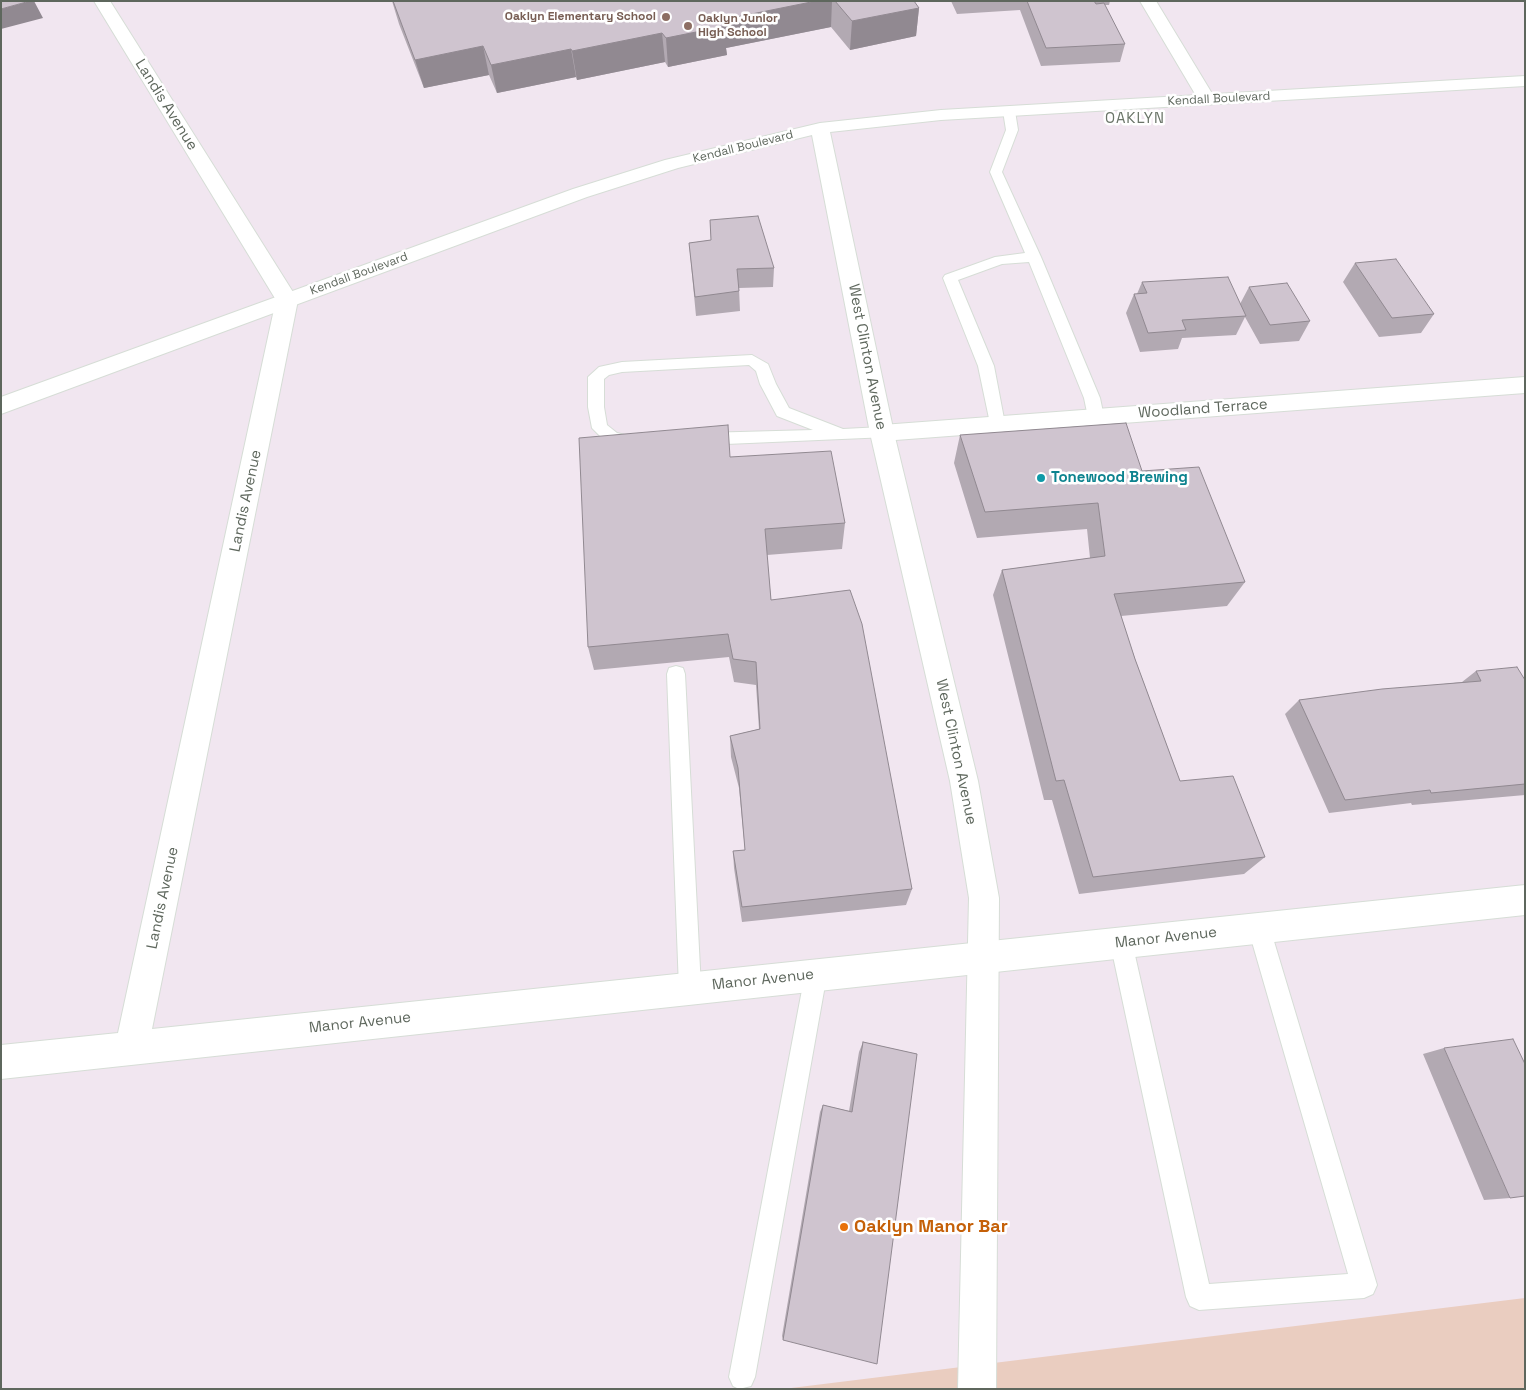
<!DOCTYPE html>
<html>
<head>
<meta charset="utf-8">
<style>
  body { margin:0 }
  #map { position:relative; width:1526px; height:1390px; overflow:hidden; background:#f1e6f0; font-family:"Space Grotesk",sans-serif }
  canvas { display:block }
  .frame { position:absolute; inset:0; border:2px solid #5e675d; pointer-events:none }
</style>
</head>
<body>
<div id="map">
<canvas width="1526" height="1390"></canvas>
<div class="frame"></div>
</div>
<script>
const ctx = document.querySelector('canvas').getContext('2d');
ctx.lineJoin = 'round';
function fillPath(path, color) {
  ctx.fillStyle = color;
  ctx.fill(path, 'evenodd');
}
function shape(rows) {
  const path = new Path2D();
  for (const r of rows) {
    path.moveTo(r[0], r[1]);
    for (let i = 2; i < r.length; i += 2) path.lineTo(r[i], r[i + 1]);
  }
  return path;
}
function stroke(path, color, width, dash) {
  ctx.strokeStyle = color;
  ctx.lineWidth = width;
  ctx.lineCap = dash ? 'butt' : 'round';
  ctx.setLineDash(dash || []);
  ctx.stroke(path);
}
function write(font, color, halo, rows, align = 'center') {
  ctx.font = font + ' "Space Grotesk",sans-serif';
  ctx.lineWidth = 5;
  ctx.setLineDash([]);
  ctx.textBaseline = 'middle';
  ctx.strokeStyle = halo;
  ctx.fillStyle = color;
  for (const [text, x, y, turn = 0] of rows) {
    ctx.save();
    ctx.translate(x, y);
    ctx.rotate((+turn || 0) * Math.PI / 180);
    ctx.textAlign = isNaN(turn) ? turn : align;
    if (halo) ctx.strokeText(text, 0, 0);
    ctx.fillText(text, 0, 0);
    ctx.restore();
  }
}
fillPath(shape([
  [1525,1298,1525,1389,783,1389,1099,1350]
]), '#eacdc0');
const service = shape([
  [1009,107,1015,111,1018,130,1002,172,1041,257,1100,398,1104,417,1102,421,1096,423,1090,421,1088,417,1084,398,1029,262,1002,264,958,280,994,366,1005,424,1003,428,997,430,991,428,978,366,943,278,945,275,995,257,1025,253,990,172,1006,130,1003,111,1009,107],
  [752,355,768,364,776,384,789,408,843,429,882,427,888,429,890,433,888,437,703,445,697,443,695,439,697,435,703,433,813,430,777,416,760,384,756,371,749,365,622,372,609,375,604,379,604,407,607,425,617,433,637,438,639,442,637,446,631,448,612,444,606,442,592,428,588,407,588,377,599,367,622,362,752,355],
  [676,666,683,668,685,674,701,988,698,996,690,999,682,996,679,988,667,674,669,668,676,666],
  [1259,917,1267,921,1270,928,1377,1285,1373,1294,1364,1298,1199,1310,1190,1306,1186,1297,1110,942,1113,934,1121,931,1129,934,1132,942,1209,1284,1348,1274,1248,928,1251,921,1259,917],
  [816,963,824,966,827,974,755,1377,751,1386,739,1389,733,1386,729,1377,805,974,808,966,816,963]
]);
const minor = shape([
  [94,1,110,1,298,300,152,1029,1525,885,1525,915,1,1079,1,1045,118,1033,276,300,94,1],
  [1140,1,1156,1,1216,100,1213,104,1207,105,1201,104,1140,1],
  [1525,377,1525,393,882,441,874,439,870,433,874,427,882,425,1525,377]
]);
const tertiary = shape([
  [1525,76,1525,86,941,120,830,132,894,433,978,781,999,898,996,1389,958,1389,969,898,950,781,870,433,812,135,678,168,587,197,1,414,1,397,573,189,665,160,820,123,941,110,1525,76]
]);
stroke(service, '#d6ddd6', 2);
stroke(minor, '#d6ddd6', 2);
stroke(tertiary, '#d6ddd6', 2);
fillPath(service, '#fff');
fillPath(minor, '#fff');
fillPath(tertiary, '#fff');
fillPath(shape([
  [392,1,914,1,919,8,916,36,850,50,831,27,726,48,727,55,668,67,665,62,577,80,576,77,497,93,489,75,424,88,399,24],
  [951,1,1110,1,1109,5,1104,5,1125,44,1120,62,1041,66,1020,10,957,14],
  [710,220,774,268,773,287,739,288,740,311,696,316,689,243,711,240],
  [1355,263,1434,314,1421,333,1379,337,1343,282],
  [1142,282,1240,304,1249,287,1310,321,1299,341,1260,344,1245,317,1236,335,1182,338,1178,349,1140,352,1126,313,1134,294,1137,294],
  [960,435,1142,471,1245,582,1227,606,1121,616,1135,659,1180,781,1265,857,1244,874,1079,894,1052,800,1044,800,993,595,1002,570,1090,558,1087,529,977,538,954,463],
  [730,457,845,523,842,549,767,555,771,600,912,889,906,905,742,922,734,868,733,851,745,850,739,788,731,757,730,736,759,729,756,685,734,682,729,657,594,670,588,647],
  [1476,671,1525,680,1525,795,1412,805,1411,803,1329,813,1285,714,1299,700,1462,682],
  [863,1042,917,1054,783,1340,782,1336,820,1112,823,1105,849,1111,859,1052],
  [1444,1048,1510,1198,1484,1200,1423,1054]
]), '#b2a9b2');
fillPath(shape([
  [30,1,34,1,43,18,1,29,1,9],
  [816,1,832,1,831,27,726,48,727,55,668,67,666,38,722,20],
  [919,8,916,36,850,50,852,21],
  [662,33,665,62,577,80,572,51],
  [483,46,489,75,424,88,415,60],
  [571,49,576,77,497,93,491,65]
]), '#918991');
const building = shape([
  [1,1,30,1,1,9,1,1],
  [393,1,816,1,722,20,726,26,666,38,662,33,572,51,571,49,491,65,483,46,415,60,393,1],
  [835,1,914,1,919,8,852,21,835,1],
  [1027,1,1094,1,1096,4,1104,3,1125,44,1046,48,1027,1],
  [758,216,774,268,737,269,739,291,695,297,689,243,711,240,710,220,758,216],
  [1396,259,1434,314,1392,318,1355,263,1396,259],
  [1228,277,1246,316,1182,320,1186,330,1148,333,1134,294,1147,293,1142,282,1228,277],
  [1287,283,1310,321,1270,325,1249,287,1287,283],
  [1126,423,1142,471,1199,467,1245,582,1114,594,1135,659,1180,781,1233,776,1265,857,1093,877,1064,780,1056,781,1002,570,1105,556,1098,503,985,512,960,435,1126,423],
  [728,425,730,457,831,451,845,523,765,529,771,600,850,590,862,624,912,889,742,907,733,851,745,850,738,768,730,736,760,729,756,662,733,659,728,634,588,647,579,438,728,425],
  [1517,667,1525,680,1525,784,1431,793,1430,790,1345,800,1299,700,1382,689,1481,681,1476,671,1517,667],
  [1513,1039,1525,1064,1525,1196,1510,1198,1444,1048,1513,1039],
  [863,1042,917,1054,877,1364,783,1340,823,1105,852,1112,863,1042]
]);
fillPath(building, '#cfc4cf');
stroke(building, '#918991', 1);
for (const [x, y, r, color] of [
  [666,17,5,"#8d6e63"],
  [688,26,5,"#8d6e63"],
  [1041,478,5,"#0f9aa8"],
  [844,1227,5,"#e8710a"]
]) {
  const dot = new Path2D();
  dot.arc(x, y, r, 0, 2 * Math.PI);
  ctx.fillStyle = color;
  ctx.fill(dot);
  stroke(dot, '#fff', 2);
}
write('bold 12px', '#785e54', '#fff', [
  ["Oaklyn Elementary School",656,17],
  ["Oaklyn Junior",698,19,"left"],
  ["High School",698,33,"left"]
], 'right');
write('12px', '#5e675d', '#fff', [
  ["Kendall Boulevard",1219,99,-3],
  ["Kendall Boulevard",743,147,-14],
  ["Kendall Boulevard",359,274,-20]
]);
write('15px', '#5e675d', '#fff', [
  ["Landis Avenue",166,105,58],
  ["West Clinton Avenue",867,357,79],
  ["Woodland Terrace",1203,409,-4],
  ["Landis Avenue",246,501,-78],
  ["West Clinton Avenue",956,752,78],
  ["Landis Avenue",163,898,-78],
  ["Manor Avenue",1166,938,-6],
  ["Manor Avenue",763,980,-6],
  ["Manor Avenue",360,1023,-6]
]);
ctx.letterSpacing = '1px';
write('15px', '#6b7569', '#fff', [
  ["OAKLYN",1135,119]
]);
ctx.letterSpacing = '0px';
write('bold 15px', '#0d838f', '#fff', [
  ["Tonewood Brewing",1051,478]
], 'left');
write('bold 18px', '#c56008', '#fff', [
  ["Oaklyn Manor Bar",854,1227]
], 'left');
</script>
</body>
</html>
